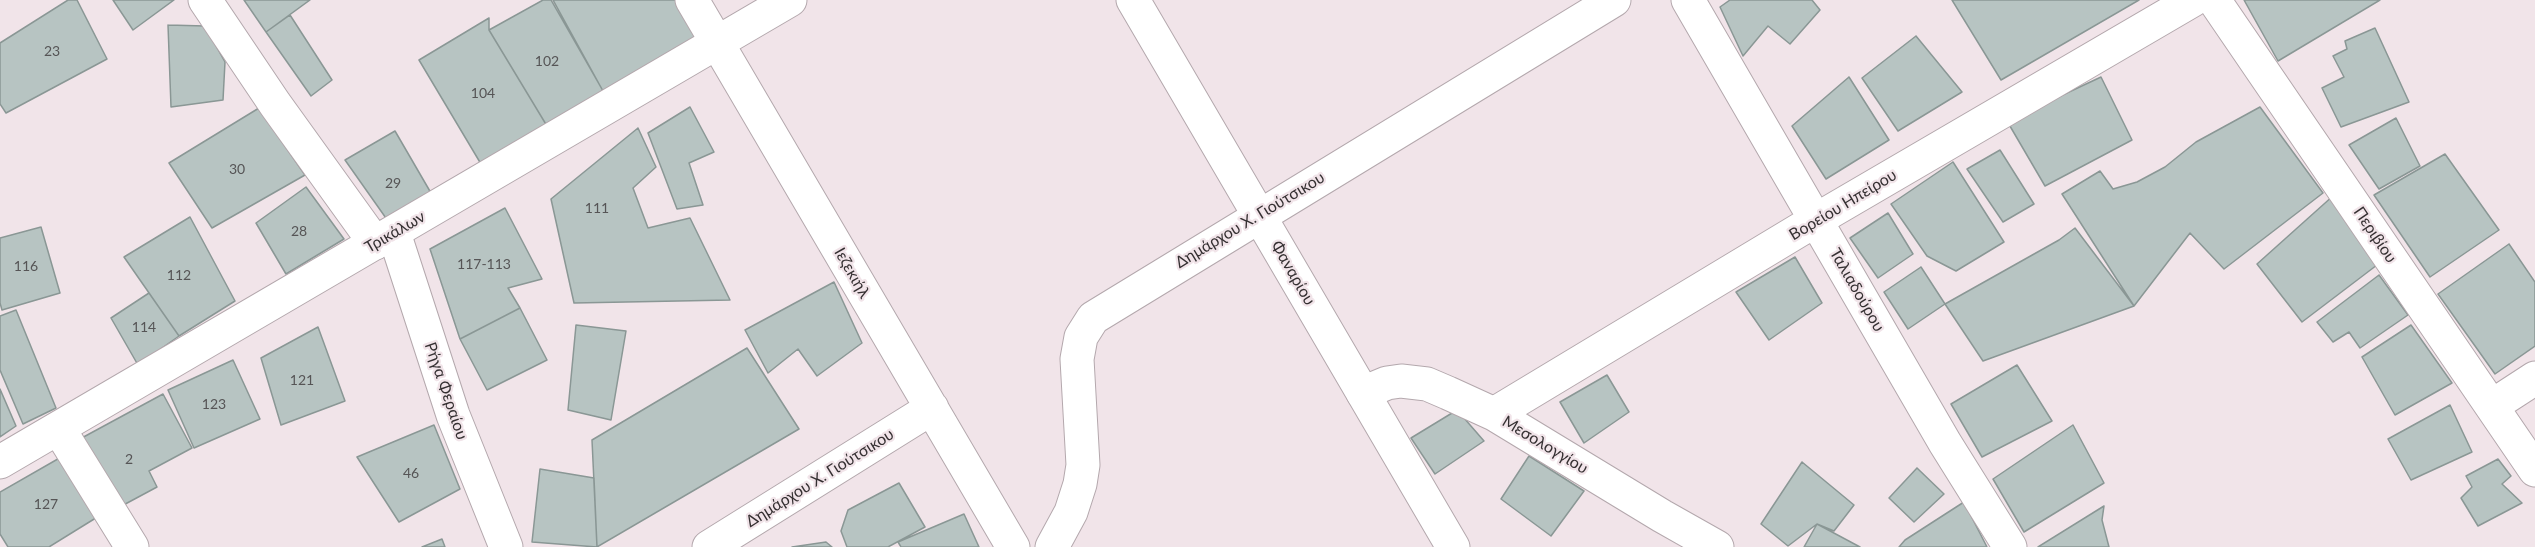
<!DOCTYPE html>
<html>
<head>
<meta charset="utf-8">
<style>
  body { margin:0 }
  canvas { display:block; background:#f1e4e9 }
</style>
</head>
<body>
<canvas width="2535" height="547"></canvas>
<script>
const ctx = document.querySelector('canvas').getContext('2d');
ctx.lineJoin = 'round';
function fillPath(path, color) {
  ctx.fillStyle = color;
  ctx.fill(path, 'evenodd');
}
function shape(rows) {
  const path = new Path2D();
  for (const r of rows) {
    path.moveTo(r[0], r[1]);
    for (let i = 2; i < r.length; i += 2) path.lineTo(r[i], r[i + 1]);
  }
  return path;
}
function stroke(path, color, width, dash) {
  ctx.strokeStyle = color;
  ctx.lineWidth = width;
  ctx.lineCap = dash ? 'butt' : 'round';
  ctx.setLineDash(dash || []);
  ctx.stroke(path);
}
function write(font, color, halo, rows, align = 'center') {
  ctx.font = font + ' Lato,sans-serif';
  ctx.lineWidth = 4.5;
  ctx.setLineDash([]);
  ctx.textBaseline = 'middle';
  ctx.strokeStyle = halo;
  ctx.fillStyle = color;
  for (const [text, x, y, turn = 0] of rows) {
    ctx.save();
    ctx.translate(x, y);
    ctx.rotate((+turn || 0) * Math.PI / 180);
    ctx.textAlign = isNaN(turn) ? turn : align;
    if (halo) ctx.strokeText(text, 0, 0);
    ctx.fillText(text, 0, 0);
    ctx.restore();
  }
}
const building = shape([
  [68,0,77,0,107,59,6,113,0,104,0,43,68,0],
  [113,0,174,0,133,30,113,0],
  [244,0,310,0,266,32,244,0],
  [543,0,551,0,603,91,547,126,489,30,543,0],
  [553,0,676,0,698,40,603,91,553,0],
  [1730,0,1812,0,1820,10,1790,44,1768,26,1743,56,1720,7,1730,0],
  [1952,0,2139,0,2001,80,1952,0],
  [2244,0,2380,0,2278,61,2244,0],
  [290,15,332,80,311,96,266,32,290,15],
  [489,18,489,30,547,126,481,164,419,60,489,18],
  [168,25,205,26,225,62,223,100,171,107,168,25],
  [2375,28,2409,102,2341,127,2322,88,2344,77,2333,56,2347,49,2345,41,2375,28],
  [1916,36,1962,92,1898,131,1862,78,1916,36],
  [1849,77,1889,140,1826,179,1792,126,1849,77],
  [2101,77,2132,140,2045,186,2007,121,2101,77],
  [690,107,714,152,689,163,703,205,677,209,648,133,690,107],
  [2260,107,2323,193,2224,269,2190,233,2134,306,2062,194,2100,171,2113,189,2137,182,2165,167,2196,142,2260,107],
  [259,108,305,175,212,228,169,163,259,108],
  [2396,118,2420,166,2379,189,2349,145,2396,118],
  [638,128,656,167,633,188,648,228,690,218,730,300,574,303,551,199,638,128],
  [395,131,431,193,388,221,345,160,395,131],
  [2000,150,2034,204,2003,222,1967,169,2000,150],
  [2445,154,2499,230,2430,277,2374,195,2445,154],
  [1953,162,2004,242,1956,271,1927,256,1891,204,1953,162],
  [306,187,344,239,286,274,256,223,306,187],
  [2334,195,2377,265,2302,322,2257,264,2334,195],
  [505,208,542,279,508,288,520,308,460,339,430,249,505,208],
  [1888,213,1913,254,1878,278,1850,238,1888,213],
  [190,217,235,301,179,336,124,257,190,217],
  [41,227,60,293,2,310,0,303,0,238,41,227],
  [2075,228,2134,306,1983,361,1945,304,2059,240,2075,228],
  [2509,244,2535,282,2535,346,2495,374,2438,294,2509,244],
  [1795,257,1822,303,1769,340,1736,292,1795,257],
  [1921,267,1945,304,1908,329,1884,292,1921,267],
  [2379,275,2408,315,2360,348,2349,332,2333,342,2317,322,2379,275],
  [834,282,862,343,817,376,798,349,768,373,745,330,834,282],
  [149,293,179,336,138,365,111,318,149,293],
  [520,308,547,360,487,390,460,339,520,308],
  [16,310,56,408,23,424,0,370,0,316,16,310],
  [576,325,626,331,611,420,568,410,576,325],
  [2411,325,2452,383,2395,415,2362,357,2411,325],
  [318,327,345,401,281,425,261,358,318,327],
  [747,348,799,429,597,547,592,440,747,348],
  [233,360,260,419,194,448,168,390,233,360],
  [2017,365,2052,421,1982,457,1951,404,2017,365],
  [1607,375,1629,412,1584,443,1560,402,1607,375],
  [0,389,16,426,0,437,0,389],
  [163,394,192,448,149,471,157,487,116,509,78,440,163,394],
  [2450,405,2472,452,2411,480,2388,439,2450,405],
  [1457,410,1484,441,1435,474,1411,438,1457,410],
  [434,425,460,489,399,522,357,457,434,425],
  [2073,425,2104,483,2024,532,1993,479,2073,425],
  [63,456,99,516,49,547,8,547,0,534,0,492,63,456],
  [1529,456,1584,491,1551,536,1501,499,1529,456],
  [2498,459,2511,476,2502,484,2522,503,2478,526,2461,498,2472,487,2466,476,2498,459],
  [1802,462,1854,505,1834,531,1817,524,1788,546,1761,524,1802,462],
  [1917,468,1944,494,1914,522,1889,498,1917,468],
  [540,469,594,478,597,547,532,542,540,469],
  [899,483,925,527,888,547,847,547,841,531,848,510,899,483],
  [1964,502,1987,547,1899,547,1905,540,1964,502],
  [2104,506,2102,520,2109,547,2038,547,2104,506],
  [964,514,979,547,901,547,898,542,964,514],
  [1817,524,1860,547,1804,547,1817,524],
  [442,539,445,547,422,547,442,539],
  [826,542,832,547,792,547,826,542]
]);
fillPath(building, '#b7c4c2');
stroke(building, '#8a9795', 1.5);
const minor = shape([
  [205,0,275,104,375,243],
  [692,0,1013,547],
  [1688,0,1945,443,2010,547],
  [2214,0,2535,470],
  [394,233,453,415,506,547],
  [1363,393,1387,383,1401,381,1427,384,1448,393,1494,414,1662,516,1717,547],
  [2492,406,2535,378],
  [1494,414,1816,220,2193,0],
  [59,429,132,547],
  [709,547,932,408],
  [1052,547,1071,512,1080,484,1083,465,1077,359,1081,337,1093,318,1614,0]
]);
const secondary = shape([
  [1133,0,1453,547],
  [0,462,790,0]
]);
stroke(minor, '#b4a8ad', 35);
stroke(secondary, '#b4a8ad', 35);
stroke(minor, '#fff', 33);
stroke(secondary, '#fff', 33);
write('14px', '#565556', null, [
  ["23",52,51],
  ["102",547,61],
  ["104",483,93],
  ["30",237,169],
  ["29",393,183],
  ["111",597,208],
  ["28",299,231],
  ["117-113",484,264],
  ["116",26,266],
  ["112",179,275],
  ["114",144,327],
  ["121",302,380],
  ["123",214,404],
  ["2",129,459],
  ["46",411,473],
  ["127",46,504]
]);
write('16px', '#353032', '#f1e4e9', [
  ["Βορείου Ηπείρου",1843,205,-31],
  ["Δημάρχου Χ. Γιούτσικου",1250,220,-31],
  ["Τρικάλων",395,232,-30],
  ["Περιβίου",2375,235,56],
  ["Ιεζεκιήλ",852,273,60],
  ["Φαναρίου",1293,273,60],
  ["Ταλιαδούρου",1857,290,60],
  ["Ρήγα Φεραίου",446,391,71],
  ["Μεσολογγίου",1545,445,31],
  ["Δημάρχου Χ. Γιούτσικου",820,478,-32]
]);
</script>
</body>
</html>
